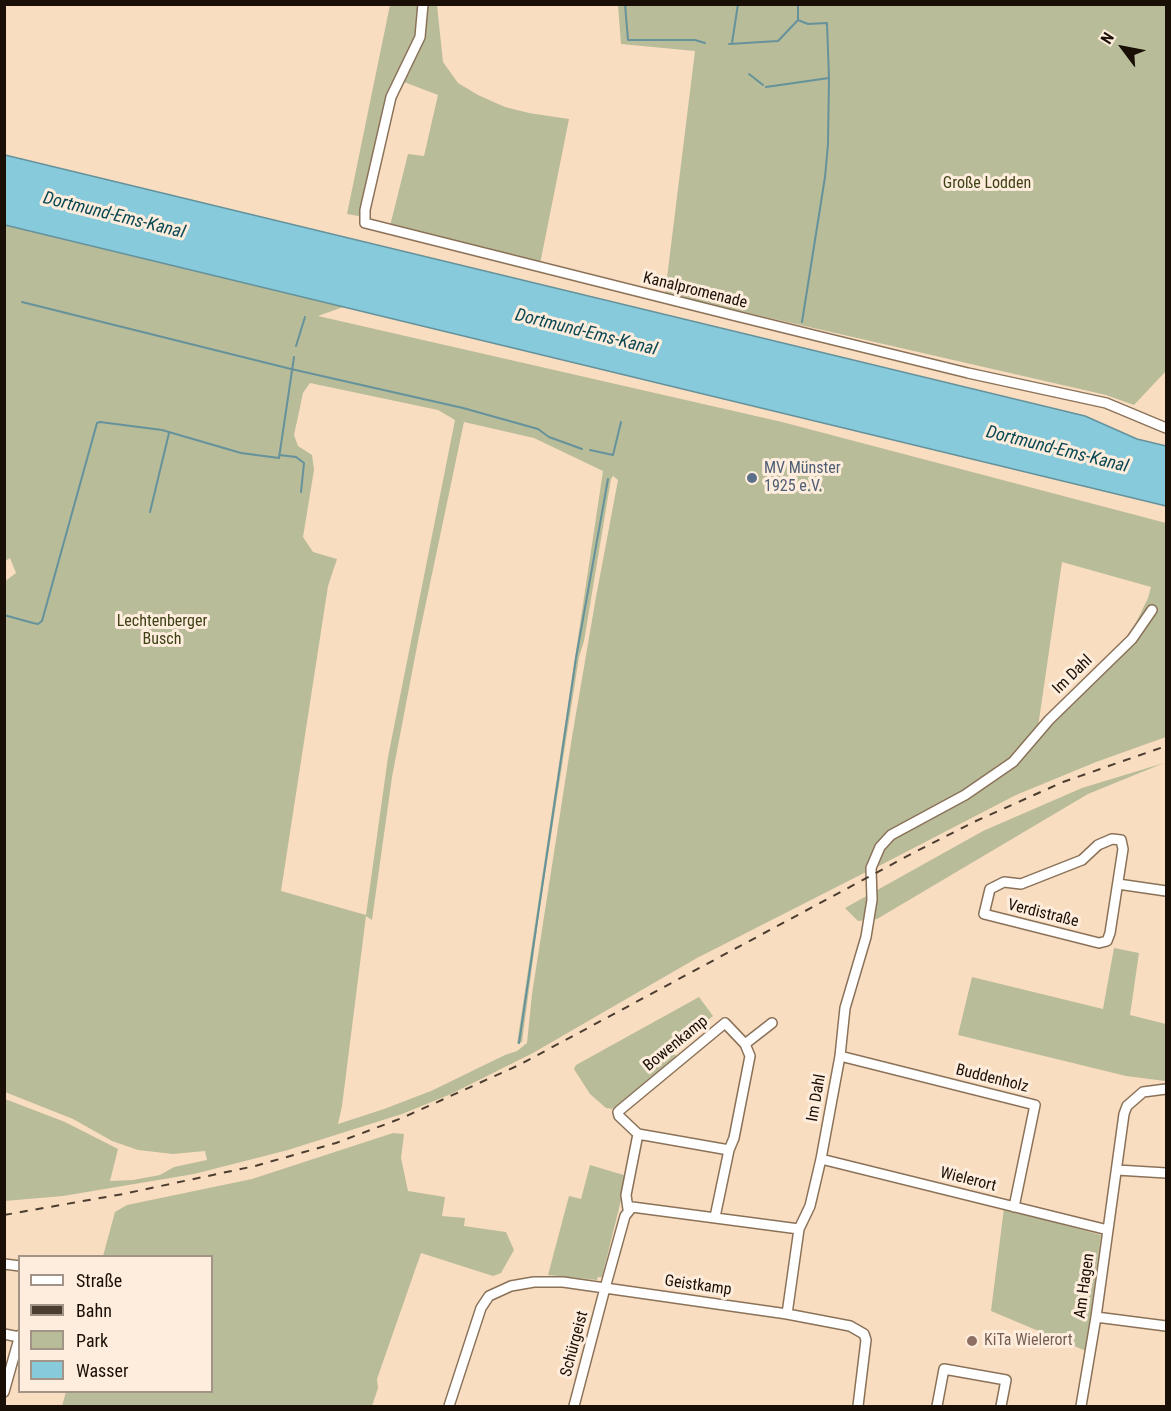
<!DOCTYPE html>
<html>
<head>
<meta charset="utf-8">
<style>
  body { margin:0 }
  #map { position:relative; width:1171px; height:1411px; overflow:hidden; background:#f9ddc1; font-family:"Roboto Condensed",sans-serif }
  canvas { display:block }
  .frame { position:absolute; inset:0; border:6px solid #190f06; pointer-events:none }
  .legend { position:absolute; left:18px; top:1255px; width:195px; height:138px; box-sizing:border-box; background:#feeddc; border:2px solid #a29486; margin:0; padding:8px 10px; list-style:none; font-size:18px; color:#190f06 }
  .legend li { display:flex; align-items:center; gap:12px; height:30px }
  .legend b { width:30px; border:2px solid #a29486 }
  .north { position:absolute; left:1093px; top:18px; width:60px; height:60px; -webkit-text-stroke:4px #feeddc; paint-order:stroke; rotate:302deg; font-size:16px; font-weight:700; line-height:24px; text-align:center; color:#190f06 }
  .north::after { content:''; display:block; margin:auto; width:21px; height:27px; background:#190f06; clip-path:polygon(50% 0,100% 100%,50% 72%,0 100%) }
</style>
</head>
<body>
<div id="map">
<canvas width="1171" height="1411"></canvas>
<div class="frame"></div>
<ul class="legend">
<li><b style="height:8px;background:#fff"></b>Straße</li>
<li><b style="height:8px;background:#4b3d30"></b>Bahn</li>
<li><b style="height:16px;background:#b9bc99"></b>Park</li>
<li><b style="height:16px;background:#86cadb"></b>Wasser</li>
</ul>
<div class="north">N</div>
</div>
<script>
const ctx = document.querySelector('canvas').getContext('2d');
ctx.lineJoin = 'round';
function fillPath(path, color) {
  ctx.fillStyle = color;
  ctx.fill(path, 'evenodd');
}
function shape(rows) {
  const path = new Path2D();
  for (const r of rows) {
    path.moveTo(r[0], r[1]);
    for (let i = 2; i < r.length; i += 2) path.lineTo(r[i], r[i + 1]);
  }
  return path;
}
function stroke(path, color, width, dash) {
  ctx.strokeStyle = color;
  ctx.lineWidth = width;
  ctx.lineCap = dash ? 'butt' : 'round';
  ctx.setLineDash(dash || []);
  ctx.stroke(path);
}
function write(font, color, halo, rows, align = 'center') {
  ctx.font = font + ' "Roboto Condensed",sans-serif';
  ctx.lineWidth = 6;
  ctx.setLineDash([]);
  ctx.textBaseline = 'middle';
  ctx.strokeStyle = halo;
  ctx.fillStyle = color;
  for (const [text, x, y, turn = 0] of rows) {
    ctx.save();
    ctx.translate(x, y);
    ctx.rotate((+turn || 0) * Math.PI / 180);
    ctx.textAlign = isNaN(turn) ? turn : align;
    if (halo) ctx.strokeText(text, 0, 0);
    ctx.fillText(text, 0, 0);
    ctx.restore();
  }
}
fillPath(shape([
  [390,5,437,5,443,62,458,83,478,95,505,107,529,113,569,119,540,264,390,226,408,154,424,156,438,95,404,82,395,103,382,144,368,214,370,218,347,214],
  [618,5,1166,5,1166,371,1134,405,1106,395,665,294,695,51,621,44],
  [5,225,343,307,318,316,782,422,1166,523,1166,737,1096,762,1016,795,877,867,877,860,882,849,893,837,1003,773,1130,635,1148,598,1151,587,1062,562,1038,727,1011,757,964,791,890,831,878,843,870,857,866,872,697,958,533,1053,451,1094,402,1114,288,1150,194,1174,63,1196,5,1201,5,1099,65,1122,118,1149,110,1181,133,1180,160,1175,174,1167,207,1160,205,1151,173,1154,138,1150,112,1141,73,1119,5,1092,4,582,16,573,10,558,5,561],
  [310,383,438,410,455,420,388,757,366,915,281,891,328,586,337,559,313,552,303,537,314,470,312,455,298,446,294,435,303,393],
  [464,422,534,438,603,471,517,1044,522,1042,540,906,579,657,584,641,611,479,613,476,618,480,596,597,572,737,532,994,527,1043,517,1051,505,1055,431,1091,384,1109,338,1124,342,1106,366,916,372,920,392,777,419,636],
  [1164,763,1088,794,877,919,858,921,845,908,983,831,1082,788],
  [1114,948,1139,953,1130,1015,1166,1024,1165,1081,1126,1076,958,1035,972,977,1103,1009],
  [699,997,713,1016,671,1050,677,1057,612,1109,606,1108,590,1094,574,1069,576,1065],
  [393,1133,404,1134,401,1158,408,1191,445,1197,442,1216,465,1218,464,1226,506,1232,514,1250,501,1273,493,1276,421,1253,377,1379,378,1388,372,1406,62,1406,66,1392,212,1392,212,1256,103,1256,115,1212,127,1205,252,1179],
  [590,1165,627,1176,602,1277,598,1277,597,1280,548,1275,569,1196,581,1199],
  [1004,1208,1101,1235,1086,1351,991,1311]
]), '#b9bc99');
const water = shape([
  [5,155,1085,416,1137,439,1166,446,1166,506,5,225,5,155]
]);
fillPath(water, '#86cadb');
stroke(water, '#65929b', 1.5);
stroke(shape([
  [625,4,628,40,695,40,705,43],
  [798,4,798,20],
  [732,43,738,4],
  [729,44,778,41,798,20,808,24,827,23,829,78,766,87],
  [749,74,763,85],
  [22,302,291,369,463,408,538,429,549,437,582,449],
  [802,322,825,177,828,144,829,78],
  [296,346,305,317],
  [590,450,613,455,621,422],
  [279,455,296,457,304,463,301,492],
  [150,512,169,433],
  [4,615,33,623,38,624,42,621,97,423,100,422,162,430,241,453,279,458,294,357],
  [519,1043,576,658,608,479]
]), '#65929b', 2);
const street = shape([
  [423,4,420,37,391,97,365,210,365,223,736,316,968,373,1106,403,1166,428],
  [1112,839,1121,840,1123,849,1110,933,1107,941,1099,943,984,914,990,889,1004,882,1021,884,1082,860,1098,845,1112,839],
  [1118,884,1166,891],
  [745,1044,772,1023],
  [840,1056,1035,1105,1014,1207],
  [638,1134,619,1116,618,1112,620,1110,725,1023,745,1044,750,1056,734,1138,729,1150],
  [821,1159,1108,1230],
  [1117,1170,1166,1173],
  [628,1209,626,1195,638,1134,729,1150,715,1217],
  [4,1264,20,1266],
  [787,1314,799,1229],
  [1096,1317,1166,1326],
  [4,1334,19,1337],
  [4,1392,20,1335],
  [449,1406,481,1308,489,1296,511,1286,534,1282,563,1282,605,1288,625,1216,632,1207,799,1229,810,1206,821,1159,840,1056,845,1008,866,937,872,900,871,868,880,847,891,835,965,795,1013,762,1049,720,1132,639,1152,610],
  [574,1406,605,1288,787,1314,850,1326,864,1334,866,1340,858,1406],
  [937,1406,944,1369,1006,1380,1001,1406],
  [1081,1406,1096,1317,1124,1114,1127,1106,1143,1092,1166,1089]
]);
stroke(street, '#8a7259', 12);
stroke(street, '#fff', 9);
stroke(shape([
  [4,1215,123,1194,255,1166,336,1143,402,1118,519,1065,913,853,976,821,1063,782,1166,746]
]), '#4b3d30', 2, [8, 8]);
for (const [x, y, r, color] of [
  [752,478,6,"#5c6f8a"],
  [972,1341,6,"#8d6e63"]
]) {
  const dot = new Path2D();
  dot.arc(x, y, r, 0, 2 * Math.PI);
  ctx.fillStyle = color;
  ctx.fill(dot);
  stroke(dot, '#feeddc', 2);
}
write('16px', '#3e4016', '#feeddc', [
  ["Große Lodden",987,184],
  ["Lechtenberger",162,622],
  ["Busch",162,640]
]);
write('16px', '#190f06', '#feeddc', [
  ["Kanalpromenade",695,291,14],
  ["Im Dahl",1073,675,-44],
  ["Verdistraße",1043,914,14],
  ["Bowenkamp",676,1044,-39],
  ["Buddenholz",992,1079,14],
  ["Im Dahl",817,1098,-80],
  ["Wielerort",968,1180,14],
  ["Geistkamp",698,1286,8],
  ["Am Hagen",1085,1286,-82],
  ["Schürgeist",575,1344,-75]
]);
write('16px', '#4e5e75', '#feeddc', [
  ["MV Münster",764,469],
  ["1925 e.V.",764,487]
], 'left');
write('16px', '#785e54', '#feeddc', [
  ["KiTa Wielerort",984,1341]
], 'left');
write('italic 18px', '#0b4955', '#feeddc', [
  ["Dortmund-Ems-Kanal",114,216,14],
  ["Dortmund-Ems-Kanal",586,333,14],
  ["Dortmund-Ems-Kanal",1057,450,14]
]);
</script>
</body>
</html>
